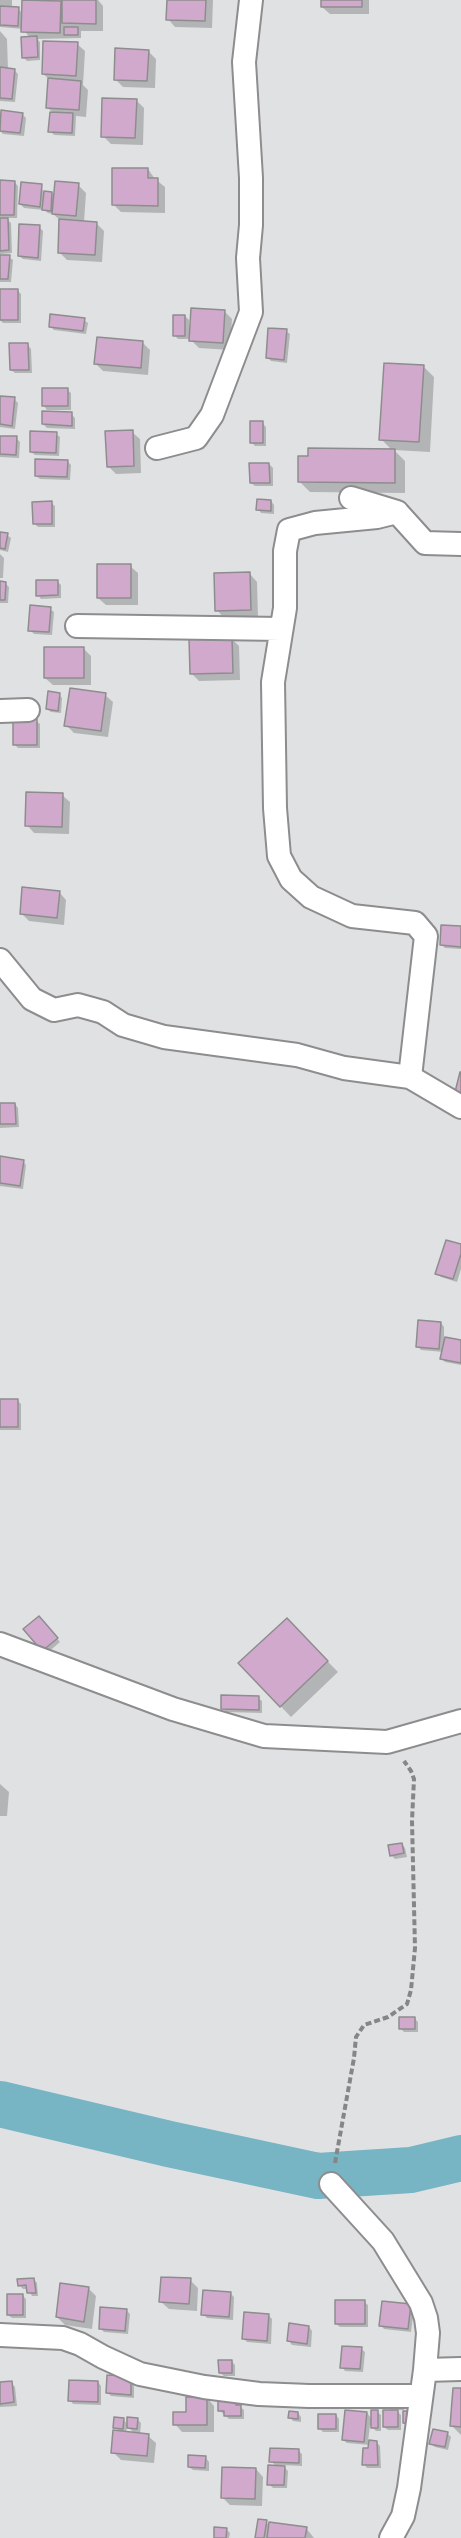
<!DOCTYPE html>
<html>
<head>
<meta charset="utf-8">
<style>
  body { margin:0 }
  canvas { display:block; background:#e0e1e2 }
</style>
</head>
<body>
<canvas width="461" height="2538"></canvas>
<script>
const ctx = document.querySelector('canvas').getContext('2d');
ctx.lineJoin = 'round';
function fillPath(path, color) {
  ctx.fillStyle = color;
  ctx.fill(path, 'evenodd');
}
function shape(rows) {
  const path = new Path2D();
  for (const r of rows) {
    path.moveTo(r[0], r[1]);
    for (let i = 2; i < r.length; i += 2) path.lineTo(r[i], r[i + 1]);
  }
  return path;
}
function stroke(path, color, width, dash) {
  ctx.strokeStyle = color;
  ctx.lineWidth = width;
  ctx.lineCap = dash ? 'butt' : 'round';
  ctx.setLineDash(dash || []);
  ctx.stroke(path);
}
fillPath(shape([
  [0,0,12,0,12,8,18,9,23,14,36,2,34,0,98,0,103,6,103,31,81,31,81,38,37,39,40,42,40,60,27,61,23,57,30,38,23,29,0,27],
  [168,0,213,0,212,28,175,27,168,19],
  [322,0,369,0,369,14,330,14,322,7],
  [0,31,7,39,8,70,14,70,18,74,15,102,0,101],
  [77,44,85,51,83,85,88,90,86,117,76,116,75,136,54,135,50,131,54,114,47,107,49,79,43,74],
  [148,51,156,59,155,88,123,87,115,79],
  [136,100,144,108,143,145,111,144,103,136],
  [2,112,22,114,26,118,24,136,3,134,0,131],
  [148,169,155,179,165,187,165,213,121,212,114,205],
  [0,181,14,182,18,186,17,218,5,218,11,223,12,253,1,254,1,256,9,257,13,260,11,282,0,282],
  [78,185,86,193,84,222,96,223,104,231,102,262,67,260,59,252,61,221,53,214,48,213,44,210,24,208,20,204,41,186,44,193,52,193,55,196],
  [39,227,43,231,41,261,23,259,19,256],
  [0,290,17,290,21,294,21,323,3,323,0,320],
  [224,311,232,319,230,350,199,348,191,340],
  [185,316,189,320,189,339,178,339,174,335],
  [84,320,88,323,86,334,54,330,50,326],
  [286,331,290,334,287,363,271,361,267,357],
  [143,343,150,350,148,375,103,371,95,363],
  [28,345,31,349,32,373,15,373,11,370],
  [423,366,434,377,430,452,394,450,405,461,405,493,310,492,299,481,392,450,381,439],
  [67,390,71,393,71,410,47,410,44,406],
  [0,397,14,399,18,403,15,429,0,427],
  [71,414,75,418,75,429,47,428,43,424],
  [262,423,266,427,266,446,255,446,251,442],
  [132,432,140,439,141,473,116,474,108,466],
  [56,434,60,437,59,456,35,455,31,452],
  [0,437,16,438,20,442,19,458,0,457],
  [67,461,71,465,70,480,40,479,36,476],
  [269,464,273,468,273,486,255,486,251,483],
  [271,501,274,505,274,514,261,513,258,509],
  [51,503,55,506,55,527,38,527,34,523],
  [0,534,7,535,11,538,8,552,0,550],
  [0,554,4,558,3,578,0,578],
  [130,566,138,573,138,605,106,605,98,598],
  [250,574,257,582,258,617,224,618,217,610],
  [57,581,61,585,61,598,41,599,38,595],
  [0,583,5,583,9,587,8,603,0,603],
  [50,609,54,612,52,635,34,634,30,630],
  [232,639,239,646,240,680,199,681,191,673],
  [83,648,91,656,91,685,53,685,45,678],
  [59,694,62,698,61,713,51,712,47,709],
  [105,695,113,702,108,737,74,733,66,725],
  [36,721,40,724,40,748,18,748,14,744],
  [62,795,70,802,69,834,34,833,27,825],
  [59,892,66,900,64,925,29,921,21,913],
  [461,928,461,949,445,948,442,945],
  [15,1104,18,1108,19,1127,0,1128,0,1105],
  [0,1158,23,1161,26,1165,23,1189,0,1186],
  [461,1246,461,1269,457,1282,441,1277,437,1273],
  [441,1323,444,1327,444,1338,461,1342,461,1365,445,1362,441,1358,443,1352,421,1350,417,1346],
  [17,1400,21,1404,21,1430,0,1430,0,1401],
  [287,1620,338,1672,291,1717,240,1664],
  [43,1621,60,1642,46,1654,43,1650],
  [258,1698,262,1701,262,1713,226,1712,223,1709],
  [0,1784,9,1792,7,1816,0,1816],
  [402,1844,405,1848,407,1857,395,1859,391,1855],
  [415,2019,418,2022,418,2032,404,2032,400,2028],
  [33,2279,37,2283,38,2296,32,2296,28,2289,23,2289,19,2285],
  [190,2280,198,2288,197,2311,169,2309,161,2302],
  [88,2288,96,2296,92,2329,65,2325,57,2317],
  [231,2294,234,2297,233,2320,207,2318,203,2314],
  [22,2295,26,2299,26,2318,12,2318,8,2315],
  [364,2302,368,2305,368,2327,340,2327,336,2324],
  [411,2306,414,2309,411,2332,384,2329,381,2325],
  [126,2310,130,2314,128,2334,104,2332,100,2328],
  [268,2315,272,2319,271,2344,247,2342,243,2338],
  [309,2327,312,2331,311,2347,292,2345,289,2341],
  [361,2349,365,2352,363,2372,345,2371,342,2367],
  [231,2361,235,2365,235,2376,224,2376,220,2373],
  [109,2376,134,2381,134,2398,111,2396,108,2393],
  [98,2382,101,2386,101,2405,73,2404,70,2400],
  [11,2383,15,2387,17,2406,0,2407,0,2384],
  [461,2390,461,2435,452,2426],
  [207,2398,214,2406,214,2432,182,2432,175,2424],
  [219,2402,239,2402,239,2406,244,2410,244,2419,229,2419,219,2410],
  [404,2405,404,2410,396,2410,401,2415,401,2430,388,2430,384,2427,392,2411,386,2406],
  [377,2412,381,2415,381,2431,376,2431,370,2425,368,2442,376,2442,380,2446,381,2468,367,2468,364,2464,370,2445,347,2443,343,2440,367,2413,372,2419],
  [298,2413,301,2417,301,2422,293,2421,290,2417],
  [336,2415,339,2419,339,2432,323,2432,319,2428],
  [124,2420,128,2425,138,2420,141,2423,140,2435,148,2436,156,2443,154,2463,121,2460,113,2452,120,2432,115,2427],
  [127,2426,135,2434,126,2433],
  [447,2433,451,2437,448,2450,435,2447,431,2444],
  [298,2451,302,2454,302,2466,282,2465,288,2471,287,2488,273,2488,269,2484,277,2467,271,2461],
  [206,2458,209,2462,209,2471,193,2470,189,2467],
  [256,2469,263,2477,262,2506,230,2505,223,2498],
  [266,2522,270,2526,306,2528,314,2538,257,2538],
  [226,2529,230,2533,229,2538,215,2538]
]), '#0003');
stroke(shape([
  [0,2104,169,2144,318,2176,411,2170,461,2158]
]), '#77b4c4', 46);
const building = shape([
  [22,0,61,1,60,33,21,32,22,0],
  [62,0,96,0,96,24,62,23,62,0],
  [167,0,206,0,205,21,166,20,167,0],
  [321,0,362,0,362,7,321,7,321,0],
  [0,6,19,7,18,26,0,25,0,6],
  [64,27,78,27,78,35,64,35,64,27],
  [37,36,38,57,22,58,21,37,37,36],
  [43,41,78,42,76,76,42,74,43,41],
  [115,48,149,50,147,81,114,80,115,48],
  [0,67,15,69,12,99,0,98,0,67],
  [48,78,81,81,79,110,46,108,48,78],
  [102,98,137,99,135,138,101,137,102,98],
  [1,110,23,113,20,133,0,131,1,110],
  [50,112,73,113,72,133,48,132,50,112],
  [112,168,148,168,148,178,158,178,158,206,112,205,112,168],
  [0,180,15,181,14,215,0,215,0,180],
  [55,181,79,183,76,216,52,214,55,181],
  [21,182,42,184,40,207,19,204,21,182],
  [44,191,52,192,51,211,42,210,44,191],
  [0,218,8,218,9,250,0,251,0,218],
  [59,219,97,222,95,255,58,253,59,219],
  [19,224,40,225,38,258,18,256,19,224],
  [0,255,10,255,8,279,0,279,0,255],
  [0,289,18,289,18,320,0,320,0,289],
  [191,308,225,310,223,343,189,341,191,308],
  [50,314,85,318,83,331,49,327,50,314],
  [173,315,185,315,185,336,173,336,173,315],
  [268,328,287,329,284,360,266,358,268,328],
  [97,337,143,341,141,368,94,364,97,337],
  [9,343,28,343,29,370,10,370,9,343],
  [384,363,424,365,419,442,379,440,384,363],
  [42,388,68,388,68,406,42,406,42,388],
  [0,396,15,397,12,426,0,424,0,396],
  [42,411,72,412,72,426,42,424,42,411],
  [250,421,263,421,263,443,250,443,250,421],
  [133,430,134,466,107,467,105,431,133,430],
  [30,431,57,432,56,453,30,452,30,431],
  [0,436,17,436,16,455,0,454,0,436],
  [308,448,395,449,395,483,298,482,298,456,308,456,308,448],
  [35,459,68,460,67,477,35,476,35,459],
  [249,463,269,463,270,483,250,483,249,463],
  [257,499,271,500,271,511,256,510,257,499],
  [52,501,52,524,33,524,32,502,52,501],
  [0,532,8,533,5,549,0,548,0,532],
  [97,564,131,564,131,598,97,598,97,564],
  [250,572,251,610,215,611,214,573,250,572],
  [36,580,58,580,58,595,36,596,36,580],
  [0,581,6,582,5,600,0,600,0,581],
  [30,605,51,607,49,632,28,631,30,605],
  [232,637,233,673,190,674,189,638,232,637],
  [44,647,84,647,84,678,44,678,44,647],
  [70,688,106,693,101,731,64,726,70,688],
  [48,691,60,693,58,711,46,709,48,691],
  [13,719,37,719,37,745,13,745,13,719],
  [26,792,63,793,62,827,25,826,26,792],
  [22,887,60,891,57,918,20,914,22,887],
  [441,925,461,926,461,947,440,945,441,925],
  [460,1072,461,1072,461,1098,454,1096,460,1072],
  [0,1103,15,1103,16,1124,0,1124,0,1103],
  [0,1156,24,1160,20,1186,0,1183,0,1156],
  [446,1240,461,1244,461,1254,453,1279,435,1274,446,1240],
  [418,1320,441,1322,439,1349,416,1347,418,1320],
  [445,1337,461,1340,461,1363,440,1359,445,1337],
  [0,1399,18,1399,18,1427,0,1427,0,1399],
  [39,1616,58,1638,42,1651,23,1629,39,1616],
  [287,1618,328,1661,280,1707,238,1663,287,1618],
  [221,1695,259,1696,259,1710,221,1709,221,1695],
  [402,1843,404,1853,390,1856,388,1845,402,1843],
  [399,2017,415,2017,415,2029,399,2029,399,2017],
  [161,2277,191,2278,189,2304,159,2302,161,2277],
  [34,2278,36,2293,27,2293,26,2285,18,2286,17,2279,34,2278],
  [60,2283,89,2287,84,2322,56,2317,60,2283],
  [203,2290,231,2292,229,2317,201,2315,203,2290],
  [7,2294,23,2294,23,2315,7,2315,7,2294],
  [335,2300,365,2300,365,2324,335,2324,335,2300],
  [382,2301,411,2304,408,2329,379,2326,382,2301],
  [100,2307,127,2309,125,2331,99,2329,100,2307],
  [244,2312,269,2314,267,2341,242,2339,244,2312],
  [289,2323,309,2326,307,2344,287,2341,289,2323],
  [342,2346,362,2347,360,2369,340,2368,342,2346],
  [218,2360,232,2360,232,2373,219,2373,218,2360],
  [107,2375,131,2376,131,2395,106,2393,107,2375],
  [69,2380,98,2381,98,2402,68,2401,69,2380],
  [12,2381,14,2402,0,2404,0,2382,12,2381],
  [453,2388,461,2388,461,2427,450,2426,453,2388],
  [236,2396,236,2405,241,2405,241,2416,224,2416,224,2411,218,2411,218,2400,236,2396],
  [186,2397,207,2397,207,2425,173,2425,173,2412,186,2412,186,2397],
  [345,2410,367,2412,364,2442,342,2440,345,2410],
  [371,2410,378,2410,378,2428,371,2428,371,2410],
  [383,2410,398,2410,398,2427,383,2427,383,2410],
  [289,2411,298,2412,298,2419,288,2418,289,2411],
  [403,2411,411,2411,411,2424,403,2423,403,2411],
  [318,2414,336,2414,336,2429,318,2429,318,2414],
  [114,2417,124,2418,123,2429,113,2428,114,2417],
  [127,2417,138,2418,137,2429,127,2428,127,2417],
  [433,2429,448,2432,445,2447,429,2444,433,2429],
  [113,2430,149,2434,147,2456,111,2453,113,2430],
  [369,2440,377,2441,378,2465,362,2465,363,2448,368,2448,369,2440],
  [270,2448,299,2449,299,2463,269,2462,270,2448],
  [188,2455,206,2456,205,2468,188,2467,188,2455],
  [268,2465,285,2466,284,2485,267,2485,268,2465],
  [222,2467,256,2468,255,2499,221,2498,222,2467],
  [258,2519,267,2520,264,2538,255,2538,258,2519],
  [269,2522,307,2527,305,2538,267,2538,269,2522],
  [214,2527,227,2528,226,2538,214,2538,214,2527]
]);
fillPath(building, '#d1a9cd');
stroke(building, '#8e8d8e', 1.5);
const minor = shape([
  [157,448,196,438,212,415,251,312,248,258,251,225,251,178,244,62,251,0],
  [351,498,397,512,425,543,461,544],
  [397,512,377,517,315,523,289,530,285,551,285,608,273,682,275,808,279,856,291,879,311,897,352,916,415,923,426,936,410,1077,461,1107],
  [77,626,281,629],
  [0,711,28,710],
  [0,960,32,999,54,1010,78,1005,103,1012,123,1025,164,1037,297,1055,344,1068,410,1077],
  [0,1644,173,1709,264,1736,387,1742,461,1721],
  [331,2184,383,2241,421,2303,426,2318,428,2333,425,2370,409,2488,403,2516,391,2538],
  [0,2335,63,2338,80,2344,103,2357,140,2374,204,2387,259,2394,309,2396,420,2396],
  [425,2370,461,2369]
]);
stroke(minor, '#8d8d8f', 26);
stroke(shape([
  [335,2163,354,2058,356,2037,364,2025,388,2017,407,2004,411,1990,415,1948,412,1821,414,1779,411,1771,404,1761]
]), '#868687', 4, [6, 3]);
stroke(minor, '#fff', 22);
</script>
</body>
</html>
